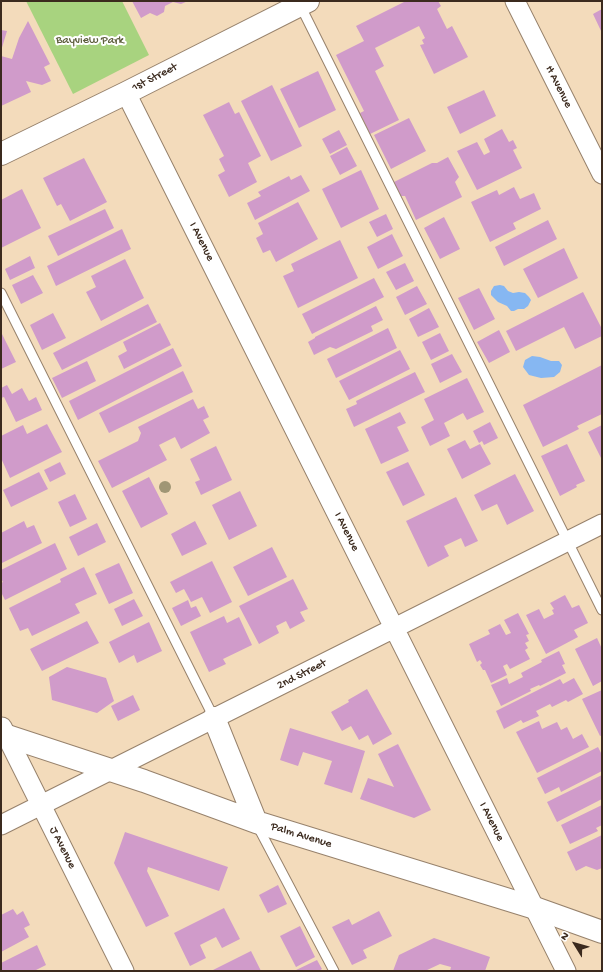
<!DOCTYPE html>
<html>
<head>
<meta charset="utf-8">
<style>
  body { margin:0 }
  #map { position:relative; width:603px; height:972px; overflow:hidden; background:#f3dbbb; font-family:"Gochi Hand",sans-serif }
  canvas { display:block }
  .frame { position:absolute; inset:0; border:2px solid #3b2a1e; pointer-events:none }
  .north { position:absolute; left:555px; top:924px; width:40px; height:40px; -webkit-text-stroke:3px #fff; paint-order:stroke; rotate:307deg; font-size:11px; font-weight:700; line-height:16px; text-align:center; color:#3b2a1e }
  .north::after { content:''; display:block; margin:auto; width:14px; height:18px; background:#3b2a1e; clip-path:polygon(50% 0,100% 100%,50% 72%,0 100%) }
</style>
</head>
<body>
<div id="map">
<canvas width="603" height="972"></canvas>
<div class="frame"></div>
<div class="north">N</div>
</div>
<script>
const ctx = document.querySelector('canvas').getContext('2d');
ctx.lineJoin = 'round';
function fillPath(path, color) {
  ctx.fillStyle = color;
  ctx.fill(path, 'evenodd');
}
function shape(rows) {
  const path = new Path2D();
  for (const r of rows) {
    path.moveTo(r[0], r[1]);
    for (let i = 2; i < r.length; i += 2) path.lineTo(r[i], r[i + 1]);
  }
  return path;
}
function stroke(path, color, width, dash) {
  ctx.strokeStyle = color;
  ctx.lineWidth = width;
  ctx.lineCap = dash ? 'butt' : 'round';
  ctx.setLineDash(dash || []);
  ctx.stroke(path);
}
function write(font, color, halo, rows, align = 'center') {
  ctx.font = font + ' "Gochi Hand",sans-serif';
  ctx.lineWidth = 4;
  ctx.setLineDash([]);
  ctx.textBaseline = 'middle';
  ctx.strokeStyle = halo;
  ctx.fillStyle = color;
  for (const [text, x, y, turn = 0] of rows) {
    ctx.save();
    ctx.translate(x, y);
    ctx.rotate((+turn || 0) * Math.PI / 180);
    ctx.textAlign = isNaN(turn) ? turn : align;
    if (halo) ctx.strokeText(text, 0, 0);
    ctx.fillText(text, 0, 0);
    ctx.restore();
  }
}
fillPath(shape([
  [26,1,122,1,149,55,73,94]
]), '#a8d37f');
fillPath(shape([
  [500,285,504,286,508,291,513,293,519,292,525,293,529,297,531,300,528,306,524,309,518,309,514,311,511,311,507,306,498,302,491,295,491,291,494,286],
  [532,356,540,357,551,361,559,361,562,365,560,372,554,377,541,378,529,375,523,367,525,360]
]), '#86b7f2');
fillPath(shape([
  [132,1,188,1,181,4,173,2,165,6,164,12,157,16,150,13,141,18],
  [406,1,438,1,441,6,437,9,447,29,452,26,468,57,434,74,420,45,424,44,422,40,425,38,419,26,375,48,384,66,375,71,399,120,370,134,360,113,364,111,336,55,364,41,356,26],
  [602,9,602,33,593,14],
  [28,21,50,64,44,67,51,81,42,85,26,81,31,92,1,106,1,56,12,59,19,38],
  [1,30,7,31,1,51],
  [318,71,336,110,299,128,280,89],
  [272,85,302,146,271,161,241,101],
  [484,90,496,116,460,134,447,107],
  [229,102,235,114,239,112,261,156,248,163,257,182,229,197,218,175,225,171,219,159,224,156,203,115],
  [409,118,426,151,391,169,374,135],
  [502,129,509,142,513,140,517,148,513,150,522,168,477,190,457,151,477,142,484,155,490,152,484,139],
  [339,130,347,145,330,154,322,139],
  [347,147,357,166,340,175,330,156],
  [448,157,459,177,455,182,462,197,416,220,405,196,401,196,394,182,432,163,437,163],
  [84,158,107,202,70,221,61,204,57,206,43,178],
  [361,170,379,209,341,228,322,189],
  [301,175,310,191,255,220,247,203,261,196,258,192,289,176,291,180],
  [514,187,520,199,534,193,541,209,513,223,516,229,490,242,471,202,497,190,499,195],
  [22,189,41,228,1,248,1,200],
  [298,202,318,239,276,262,270,250,263,253,256,238,263,234,258,223],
  [105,209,114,228,58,256,48,236],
  [386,214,393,229,377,237,369,222],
  [444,217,460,249,440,259,424,228],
  [548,220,557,239,504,266,495,247],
  [122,229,131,249,56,286,47,266],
  [392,234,403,256,378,269,367,247],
  [340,240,358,278,298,308,283,276,294,271,291,264],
  [564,248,578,278,538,298,523,269],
  [30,256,35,268,10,280,5,269],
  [125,259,144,298,101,321,86,292,96,287,91,276],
  [405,263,414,281,396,290,386,272],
  [33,275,43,293,21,304,12,285],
  [374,278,384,297,312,334,302,314],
  [417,286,427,304,405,315,396,297],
  [479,288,495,319,474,330,458,298],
  [583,292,602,329,602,336,575,349,564,327,516,351,506,331],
  [148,304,157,322,62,370,53,353],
  [376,306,383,320,371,326,373,331,336,349,330,347,314,355,308,342,315,338,315,337],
  [429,308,439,327,418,337,409,319],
  [53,313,66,338,42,350,30,325],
  [160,323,171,345,124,369,118,356,127,351,123,342],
  [388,328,397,348,336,378,327,359],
  [499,330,510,352,489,363,477,342],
  [440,333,449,351,431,360,422,342],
  [2,334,16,362,1,369,1,335],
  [173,348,182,366,78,420,69,401],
  [400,350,410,369,349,400,339,381],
  [452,354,462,372,440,383,431,364],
  [87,361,96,381,62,398,52,378],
  [602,365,602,414,577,426,579,429,543,447,523,405],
  [183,371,193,392,109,433,99,413],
  [415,372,425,392,354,427,346,409,357,404,356,401],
  [467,378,484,412,467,420,463,413,444,423,450,436,430,446,421,427,434,420,424,399],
  [7,385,12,394,22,388,29,401,36,397,42,410,16,422,4,397,1,398,1,388],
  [193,399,198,409,204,406,209,417,203,420,210,433,181,449,175,437,159,445,167,460,112,488,98,461,138,441,141,433,138,427],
  [400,412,406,423,397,427,409,451,381,464,365,429],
  [490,422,498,438,484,445,482,441,479,443,473,431],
  [47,424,62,452,10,478,1,458,1,436,23,425,27,434],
  [602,425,602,460,588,432],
  [465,440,470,449,480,444,491,464,462,479,447,449],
  [567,444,585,481,576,485,577,487,560,496,541,456],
  [216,446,232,480,201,495,195,482,200,480,190,459],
  [60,462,66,474,50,482,44,470],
  [408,462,425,495,403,506,386,472],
  [39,472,48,489,11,507,3,490],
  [515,474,534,511,507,525,497,504,482,511,474,495],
  [149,477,168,514,141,528,122,491],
  [240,491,257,526,229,540,212,505],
  [75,494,87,519,70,527,58,502],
  [456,497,478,541,465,547,461,538,444,546,449,556,428,567,406,521],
  [24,521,27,528,34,525,42,543,2,563,1,560,1,533],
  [195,521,207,544,182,556,171,534],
  [97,523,106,542,78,556,69,537],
  [55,543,67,569,5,600,1,592,1,583,3,582,1,579,1,570],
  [272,547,287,577,248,596,233,567],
  [212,561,232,602,210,613,202,597,191,602,184,589,176,593,170,582],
  [119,563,133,593,109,604,95,574],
  [84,567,97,594,75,604,80,613,32,636,28,628,20,631,9,608,61,582,60,579],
  [293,579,308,609,300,612,305,621,290,629,286,621,276,626,279,633,259,644,239,606],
  [565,595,572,608,579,605,588,623,574,630,578,637,546,654,526,615,539,609,544,619,554,614,552,610,554,609,550,603],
  [134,599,143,616,122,626,114,609],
  [188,600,191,608,196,606,201,616,181,626,172,608],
  [518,613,529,634,526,635,529,641,525,643,528,648,525,650,530,659,510,669,507,664,503,666,507,675,491,683,485,670,483,670,480,665,482,663,480,660,477,662,469,644,490,634,488,630,500,624,506,635,511,633,504,620],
  [224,616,227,623,239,617,252,645,223,659,226,664,209,672,190,632],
  [87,621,99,643,42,671,30,649],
  [149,622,162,651,137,663,134,655,119,663,109,642],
  [597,638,602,649,602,681,593,686,575,649],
  [559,651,565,664,562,665,566,673,540,686,539,685,530,689,531,691,501,706,491,685,507,678,509,684,523,677,521,673,542,662,541,660],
  [67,667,106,678,114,701,97,713,52,700,49,677],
  [574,678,583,694,568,702,566,700,552,707,550,704,536,711,539,716,523,723,521,720,504,729,496,711,560,679,563,684],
  [367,689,392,734,373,745,368,735,359,740,351,726,342,731,331,712,349,702,348,700],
  [602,690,602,735,600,736,582,699],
  [133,695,140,710,118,721,111,706],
  [539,721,542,729,557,722,561,730,567,727,573,739,582,734,589,747,537,773,516,732],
  [290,728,365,751,352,793,324,784,332,761,303,752,298,766,280,760],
  [398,744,431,810,414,818,360,799,368,778,394,787,378,754],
  [598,747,602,755,602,771,561,792,559,787,545,794,537,778],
  [602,775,602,799,557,822,547,802],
  [602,805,602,825,596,828,598,831,570,844,561,825],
  [125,832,228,867,219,891,148,867,147,871,169,916,146,927,114,863],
  [602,835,602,868,597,870,586,866,576,871,567,852],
  [278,885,287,904,268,913,259,895],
  [224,908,240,939,222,948,216,937,200,945,206,958,190,966,174,933],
  [13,909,17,915,23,911,30,925,24,928,29,937,1,952,1,915],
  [379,911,392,936,363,950,367,958,352,965,332,927,349,919,352,925],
  [300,926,315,957,296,967,280,936],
  [434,938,490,957,485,971,450,971,451,967,440,964,425,971,393,971,399,955],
  [37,945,46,965,34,971,1,971,1,963],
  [251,951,261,971,211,971],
  [317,960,322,969,319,971,294,971]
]), '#d09bca');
const service = shape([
  [300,5,602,610],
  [1,293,214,718],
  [257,825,334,971]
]);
const minor = shape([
  [515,1,602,174],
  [126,93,566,971],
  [2,727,124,971],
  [1,825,602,524]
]);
const tertiary = shape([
  [214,718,256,822],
  [1,734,144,781,256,822,535,908,602,932]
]);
const secondary = shape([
  [1,154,126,93,308,1]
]);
stroke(service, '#97826c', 11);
stroke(minor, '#97826c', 21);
stroke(tertiary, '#97826c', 24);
stroke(secondary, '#97826c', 24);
stroke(service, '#fff', 9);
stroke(minor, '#fff', 19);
stroke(tertiary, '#fff', 22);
stroke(secondary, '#fff', 22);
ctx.fillStyle = '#a09675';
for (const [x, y] of [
  [165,487]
]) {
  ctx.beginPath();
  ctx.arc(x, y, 6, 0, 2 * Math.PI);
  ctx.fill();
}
write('12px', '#5c5d3b', '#fff', [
  ["Bayview Park",90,41]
]);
write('12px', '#3b2a1e', '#fff', [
  ["1st Street",155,78,-27],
  ["H Avenue",558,87,63],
  ["I Avenue",201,242,63],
  ["I Avenue",346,532,63],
  ["2nd Street",302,675,-27],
  ["I Avenue",491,822,63],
  ["Palm Avenue",301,836,17],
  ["J Avenue",62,848,63]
]);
</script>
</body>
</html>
